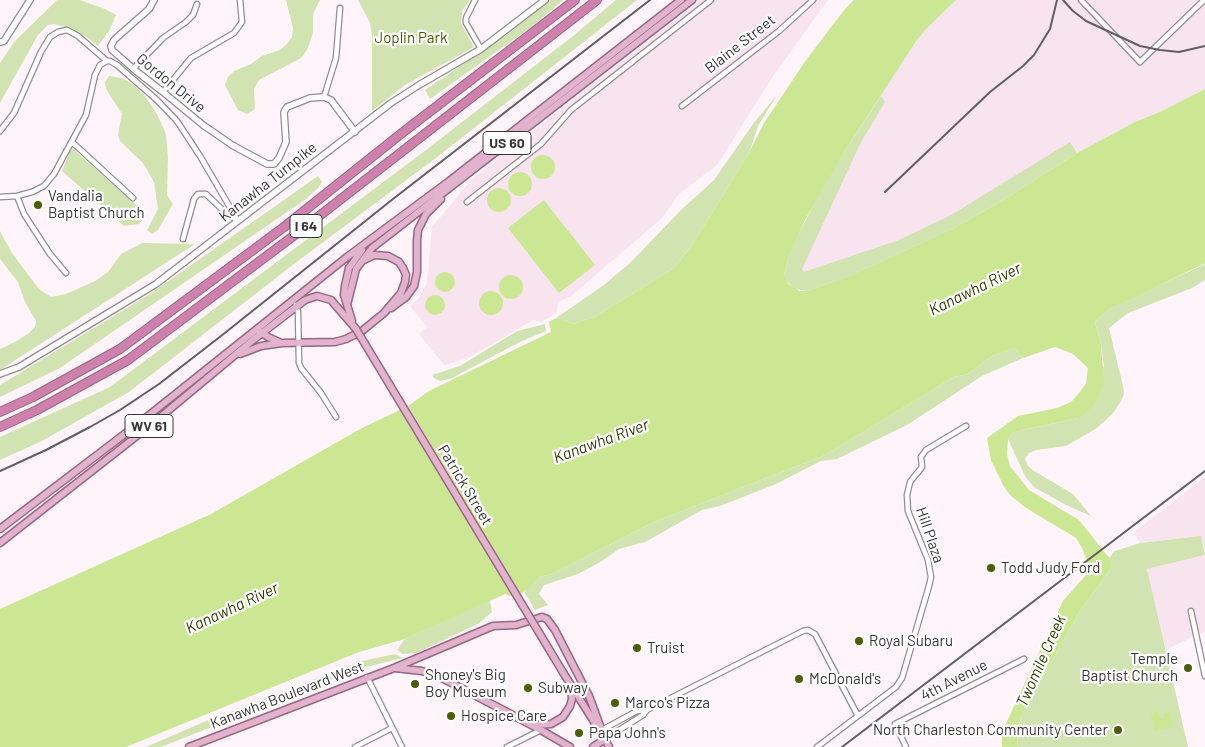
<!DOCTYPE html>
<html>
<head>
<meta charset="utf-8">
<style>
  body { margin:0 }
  canvas { display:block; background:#fef4f9 }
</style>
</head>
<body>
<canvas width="1205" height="747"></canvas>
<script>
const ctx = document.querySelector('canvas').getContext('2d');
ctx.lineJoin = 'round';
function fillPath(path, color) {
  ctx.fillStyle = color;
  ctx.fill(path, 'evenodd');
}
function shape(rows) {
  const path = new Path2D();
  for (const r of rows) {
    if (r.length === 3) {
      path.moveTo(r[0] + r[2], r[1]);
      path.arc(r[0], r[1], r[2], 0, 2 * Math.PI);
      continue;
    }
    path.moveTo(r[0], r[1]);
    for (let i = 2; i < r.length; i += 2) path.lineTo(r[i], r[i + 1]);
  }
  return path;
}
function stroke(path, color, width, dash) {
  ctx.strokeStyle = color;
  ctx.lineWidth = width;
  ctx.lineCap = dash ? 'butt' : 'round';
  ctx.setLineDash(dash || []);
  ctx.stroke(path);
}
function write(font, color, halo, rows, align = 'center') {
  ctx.font = font + ' Barlow,sans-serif';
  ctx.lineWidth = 4.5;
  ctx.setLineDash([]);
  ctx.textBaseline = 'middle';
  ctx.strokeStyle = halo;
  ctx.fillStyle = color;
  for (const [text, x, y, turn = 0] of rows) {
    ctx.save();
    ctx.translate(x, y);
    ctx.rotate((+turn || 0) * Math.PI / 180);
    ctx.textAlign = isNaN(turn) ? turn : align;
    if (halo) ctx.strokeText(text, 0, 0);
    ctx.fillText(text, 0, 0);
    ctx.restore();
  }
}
fillPath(shape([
  [701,0,828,0,773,76,717,165,679,194,662,218,571,296,558,302,557,313,541,322,533,320,468,358,444,365,419,334,427,327,410,306,419,298,427,283,432,227,472,179],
  [956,0,1205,0,1205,89,1162,111,1135,122,1077,153,954,228,848,277,807,291,789,256,877,101,917,40,926,29],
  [1205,477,1205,552,1201,536,1140,543,1134,532],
  [1205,555,1205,632,1196,635,1166,650,1147,569]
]), '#f7e4ee');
fillPath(shape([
  [57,0,80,0,105,9,116,15,109,31,98,46,87,37,68,28,54,24,48,25,38,35,0,103,0,63,15,41],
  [286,0,320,0,313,14,313,33,310,42,307,50,301,58,259,80,254,89,255,109,247,114,238,110,225,85,228,77,234,71,251,64,262,56,280,50,287,44,292,37,293,28],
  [358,0,470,0,462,11,461,24,474,47,405,85,372,111,372,36,370,23],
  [548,0,563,0,534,25,430,99,425,90,508,34],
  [616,0,637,0,436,158,294,264,129,392,40,442,0,460,0,437,110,387,426,150,573,36],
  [109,76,122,78,134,85,145,96,157,114,166,134,168,157,167,195,173,204,158,230,152,234,147,230,158,209,154,182,143,163,120,141,118,135,122,114,106,89,105,82],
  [777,95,758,126,749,153,692,245,674,268,596,316,574,324,556,318,604,285,630,263,681,210,714,180,753,124],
  [881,96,885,102,861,142,802,269,804,272,899,240,951,215,1070,142,1077,153,1003,200,954,228,847,277,807,291,794,289,785,280,784,275,789,256,795,241,818,196,846,149],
  [73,149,143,211,143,219,139,224,124,226,62,171,70,151],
  [318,176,322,182,318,188,306,199,60,368,0,397,0,385,150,294],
  [0,231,12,253,39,289,51,297,66,294,95,281,108,272,121,254,142,243,195,244,0,370,0,349,15,342,29,333,35,327,36,321,25,302,18,282,0,259],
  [1205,264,1205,280,1192,288,1128,313,1109,328,1123,386,1124,394,1121,401,1113,413,1097,428,1066,446,1036,450,1029,453,1025,459,1028,466,1034,471,1073,494,1091,516,1066,505,1034,487,1025,476,1008,439,1013,433,1023,430,1078,418,1104,366,1101,344,1095,322,1109,309],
  [545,324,546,331,520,342,452,378,440,381,434,378,432,375,460,366,517,331],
  [1014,348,1023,358,982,376,907,425,837,459,821,461,776,484,720,506,702,510,645,542,619,549,602,561,578,574,544,585,539,594,548,605,535,610,524,592,540,577,552,574,654,522,825,455,954,377,968,374,992,356],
  [1201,536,1205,555,1147,569,1188,747,1017,747,1018,731,1021,716,1080,611,1112,567,1109,558,1115,551,1140,543],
  [490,600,492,612,478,624,416,653,403,654,397,650,405,639],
  [395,654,403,658,358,669,161,747,146,747,206,721,362,661]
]), '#d2e3b2');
fillPath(shape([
  [854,0,956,0,926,29,917,40,846,149,805,220,789,256,784,275,788,284,799,291,807,291,847,277,954,228,1003,200,1077,153,1135,122,1162,111,1205,89,1205,263,1136,297,1109,309,1095,322,1101,344,1104,383,1098,398,1090,409,1078,418,1023,430,1013,433,1008,439,1007,454,1010,466,1029,490,1079,520,1110,559,1112,567,1080,611,1021,716,1018,731,1017,747,1002,747,1002,732,1063,601,1085,576,1090,568,1082,548,1076,538,1026,508,1010,495,1003,485,991,460,987,438,1018,416,1057,408,1071,402,1080,392,1086,383,1088,368,1073,354,1055,347,1023,358,1014,348,992,356,968,374,954,377,825,455,654,522,552,574,540,577,528,589,514,597,505,594,405,639,359,652,126,747,0,747,0,609,211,514,362,428,408,406,429,391,551,332,549,322,556,318,574,324,596,316,674,268,692,245,749,153,764,123,806,60,845,9],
  [543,167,12],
  [520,184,12],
  [499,200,12],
  [544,200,595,265,559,293,508,228],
  [445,282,10],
  [511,287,12],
  [491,303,12],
  [435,305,10],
  [1158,711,1161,719,1164,718,1163,713,1170,711,1173,727,1154,731,1150,713]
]), '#cce794');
fillPath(shape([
  [408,406,520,594,514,597,402,409]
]), '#fef4f9');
const street = shape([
  [475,0,466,18,466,23,481,49],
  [1081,0,1140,62,1204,0],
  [133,69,163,38,186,22,193,15,197,4],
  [163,92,191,58,234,33,242,22,240,0],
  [324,97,336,58,340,8],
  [682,106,779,31,813,0],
  [0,131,14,113,41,52,50,37,58,32,67,30,78,36,107,61],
  [72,142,133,198],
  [17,196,24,214,50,254,66,273],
  [0,197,17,196,32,192,44,186,54,174,86,115,95,75,100,65,107,61,110,61,117,65,157,100,177,121,200,156,238,221],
  [467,202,541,144,571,110,711,0],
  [183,239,194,199,198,194,206,194,227,214,237,220],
  [296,305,298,312,299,363,301,368,321,393,336,417],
  [1191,611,1205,676],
  [367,677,402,747],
  [647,710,803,631,808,630,815,634,858,716],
  [600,731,637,711,647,710,643,715,605,739],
  [355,747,392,728],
  [507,747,541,730],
  [817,747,896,687,902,678,929,586,931,577,928,560,908,511,907,495,910,482,922,467,921,457,926,450,966,426],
  [906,747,895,724,1024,659]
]);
const secondary = shape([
  [154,0,149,9,114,40,111,46,112,50,136,71,163,92,203,125,232,145,267,164,274,164,279,158,286,142,284,112,287,107,310,98,324,97,331,100,355,132],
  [0,42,4,41,30,0],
  [0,374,19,367,156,284,391,103,419,85,481,49,545,0]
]);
const primary = shape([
  [347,305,356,269,372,248,692,0],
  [391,308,406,297,414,286,417,272,417,240,418,230,426,214,441,199],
  [352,321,344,295,345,286,349,268,362,250],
  [259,331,268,337,279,342],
  [240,354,261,346,282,343,335,342,346,339,362,331,384,313,401,293,405,282,406,275,403,268,399,262,388,256,374,255,364,260],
  [0,529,143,420,347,257,448,182,681,0],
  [0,543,152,424,253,340,305,300,317,296,331,300,356,329],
  [395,668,422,671,442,678,541,730,570,747],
  [564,674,598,728],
  [534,725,551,724,563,717,570,706,572,699,571,688],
  [603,736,609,747],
  [189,747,394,668,493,626,516,625,542,617,547,619,555,630,589,696,605,739],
  [593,747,605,739]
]);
const highway = shape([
  [0,412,33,397,120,349,284,227,402,133,575,0],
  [0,427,37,410,128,360,296,234,597,0]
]);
stroke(street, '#958b90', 7);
stroke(secondary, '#958b90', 8);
stroke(primary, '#996683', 9);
stroke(highway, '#996683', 10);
stroke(street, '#fff', 4.5);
stroke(secondary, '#fff', 5.5);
stroke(primary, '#e1b3cd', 6);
stroke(highway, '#cd81ac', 8);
stroke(shape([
  [1063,0,1073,11,1086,21,1140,46,1160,50,1179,52,1205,46],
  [885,192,990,92,1023,66,1034,55,1050,29,1057,0],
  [0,471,46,450,90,427,120,410,159,384,221,336,393,199,650,0],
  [842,747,1205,471]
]), '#635e61', 2);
const primaryBridge = shape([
  [356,329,564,674]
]);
stroke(primaryBridge, '#996683', 9, []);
stroke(primaryBridge, '#e1b3cd', 6);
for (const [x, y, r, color] of [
  [38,205,5,"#4a5f07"],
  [991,568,5,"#4a5f07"],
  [859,641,5,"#4a5f07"],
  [637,648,5,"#4a5f07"],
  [1188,668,5,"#4a5f07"],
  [799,679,5,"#4a5f07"],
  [415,684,5,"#4a5f07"],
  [528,688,5,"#4a5f07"],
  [615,703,5,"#4a5f07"],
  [451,716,5,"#4a5f07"],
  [1118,730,5,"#4a5f07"],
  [579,733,5,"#4a5f07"]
]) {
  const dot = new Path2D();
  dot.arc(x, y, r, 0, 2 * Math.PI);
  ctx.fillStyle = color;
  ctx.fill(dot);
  stroke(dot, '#fff', 2);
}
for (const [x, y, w] of [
  [507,143,48],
  [306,226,32],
  [149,426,48]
]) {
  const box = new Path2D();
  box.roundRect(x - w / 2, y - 11.5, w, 23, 4);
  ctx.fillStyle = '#fff';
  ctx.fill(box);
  stroke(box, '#393537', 1);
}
write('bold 14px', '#393537', null, [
  ["US 60",507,143],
  ["I 64",306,226],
  ["WV 61",149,426]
]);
write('15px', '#495f00', '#fff', [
  ["Joplin Park",411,38]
]);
write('15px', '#393537', '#fff', [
  ["Blaine Street",740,44,-38],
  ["Gordon Drive",171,83,39],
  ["Kanawha Turnpike",268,182,-38],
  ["Patrick Street",465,485,59],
  ["Hill Plaza",930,535,71],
  ["4th Avenue",954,680,-27],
  ["Kanawha Boulevard West",287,695,-21]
]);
write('15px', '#393537', '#fff', [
  ["Vandalia",48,196],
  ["Baptist Church",48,213],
  ["Todd Judy Ford",1001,568],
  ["Royal Subaru",869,641],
  ["Truist",647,648],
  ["Temple",1178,659,"right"],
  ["Baptist Church",1178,676,"right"],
  ["Shoney's Big",425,675],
  ["Boy Museum",425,692],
  ["McDonald's",809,679],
  ["Subway",538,688],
  ["Marco's Pizza",625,703],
  ["Hospice Care",461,716],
  ["North Charleston Community Center",1108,730,"right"],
  ["Papa John's",589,733]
], 'left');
write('italic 16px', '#2f3e00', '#fff', [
  ["Kanawha River",975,289,-26],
  ["Kanawha River",601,441,-20],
  ["Kanawha River",232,608,-25],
  ["Twomile Creek",1041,661,-66]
]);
</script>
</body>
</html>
